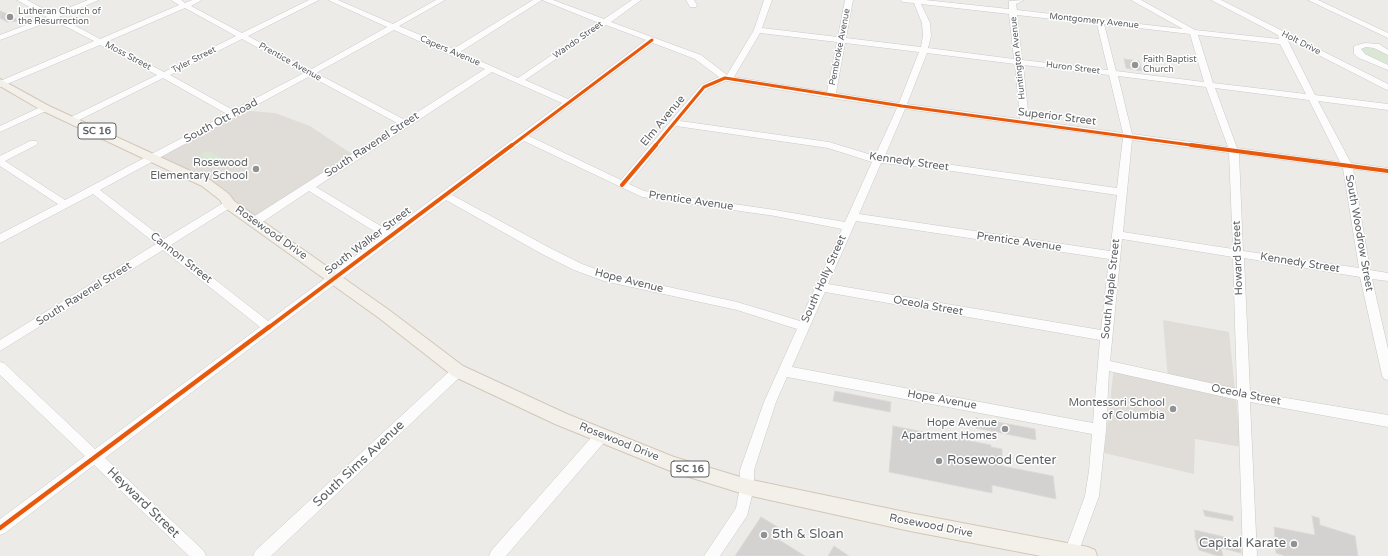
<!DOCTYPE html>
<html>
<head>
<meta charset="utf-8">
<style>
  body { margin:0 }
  canvas { display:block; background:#edebe8 }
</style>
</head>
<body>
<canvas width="1388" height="556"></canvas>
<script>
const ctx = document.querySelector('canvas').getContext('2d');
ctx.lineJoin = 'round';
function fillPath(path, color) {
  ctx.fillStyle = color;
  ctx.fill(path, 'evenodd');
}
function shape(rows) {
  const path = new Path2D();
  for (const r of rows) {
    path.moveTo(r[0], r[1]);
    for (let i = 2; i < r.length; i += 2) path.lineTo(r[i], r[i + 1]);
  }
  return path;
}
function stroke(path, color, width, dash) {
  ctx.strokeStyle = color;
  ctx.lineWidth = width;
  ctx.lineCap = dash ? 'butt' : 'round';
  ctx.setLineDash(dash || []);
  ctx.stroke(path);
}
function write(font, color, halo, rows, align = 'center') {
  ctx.font = font + ' "Varela Round",sans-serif';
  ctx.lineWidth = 3;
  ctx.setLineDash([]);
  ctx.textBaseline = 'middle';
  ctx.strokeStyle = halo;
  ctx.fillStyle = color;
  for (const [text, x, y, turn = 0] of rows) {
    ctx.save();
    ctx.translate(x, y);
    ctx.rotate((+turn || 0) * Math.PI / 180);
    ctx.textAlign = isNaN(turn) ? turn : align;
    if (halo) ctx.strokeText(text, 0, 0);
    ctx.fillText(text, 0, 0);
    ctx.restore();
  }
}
fillPath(shape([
  [240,110,275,113,310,126,355,156,254,222,225,197,154,157],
  [1163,320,1229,332,1241,447,1195,439,1194,474,1104,453,1114,367,1168,379]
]), '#e0ddd8');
fillPath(shape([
  [1365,45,1388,53,1388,68,1369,59,1357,48],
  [210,151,224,160,215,165,200,155,205,152]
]), '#dae7d5');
const building = shape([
  [0,11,10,15,20,21,7,22,0,18,0,11],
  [1124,59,1139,61,1142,71,1126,68,1124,59],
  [835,391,891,402,890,412,833,401,835,391],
  [976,418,1035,429,1036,440,976,428,976,418],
  [893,426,991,445,991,447,1002,449,1002,466,1053,476,1056,499,992,485,992,493,889,472,893,426],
  [1203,510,1233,516,1233,521,1205,516,1203,510],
  [1312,516,1319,518,1320,525,1355,536,1358,556,1285,556,1276,553,1274,527,1315,535,1312,516],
  [761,517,781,529,776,538,805,556,735,556,761,517],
  [1195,530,1237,540,1237,544,1241,545,1241,553,1221,548,1223,556,1218,556,1199,550,1195,537,1195,530],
  [834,546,849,556,828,556,834,546]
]);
fillPath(building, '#d4d2d1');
stroke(building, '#dcdad8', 1);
const minor = shape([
  [17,0,27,0,53,14,88,0,99,0,59,17,100,39,179,5,171,0,181,0,185,3,192,0,202,0,191,6,242,33,309,0,319,0,248,36,310,70,387,27,328,0,338,0,393,24,436,0,445,0,399,26,453,49,533,0,542,0,460,52,518,78,599,23,542,0,553,0,604,19,632,0,641,0,611,22,701,55,727,75,754,30,764,0,772,0,762,28,838,37,845,0,853,0,846,38,921,47,923,36,922,23,914,3,902,2,901,0,925,0,1009,9,1009,1,1024,0,1016,4,1017,10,1183,29,1131,0,1141,0,1195,30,1279,39,1278,35,1211,0,1221,0,1388,84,1388,90,1385,89,1287,39,1315,95,1388,104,1388,110,1318,101,1351,163,1388,168,1388,174,1353,169,1370,270,1388,273,1388,281,1372,279,1388,349,1388,380,1384,379,1382,375,1360,277,1244,258,1250,392,1388,415,1388,427,1250,402,1257,556,1243,556,1238,400,1109,371,1106,430,1099,496,1077,556,1063,556,1085,496,1089,471,1092,434,787,377,776,402,754,470,754,487,747,516,720,556,704,556,736,508,740,487,740,470,764,402,797,329,737,310,604,281,574,270,542,254,446,200,105,458,204,551,206,556,189,556,94,465,5,533,0,535,0,519,85,456,0,375,0,362,4,363,95,449,260,327,163,250,0,351,0,340,156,244,93,194,0,243,0,234,58,204,0,166,0,156,30,141,36,141,38,143,36,145,5,161,65,200,227,114,163,78,75,122,69,122,68,120,69,118,157,75,100,45,0,87,0,81,94,41,53,20,0,40,0,35,47,17,17,0],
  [921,4,1009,14,1014,59,928,48,931,36,930,23,921,4],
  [185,8,236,36,164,72,106,42,185,8],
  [1017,15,1097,24,1108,70,1022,60,1017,15],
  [1104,24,1190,34,1204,82,1116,71,1104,24],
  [606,25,646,40,568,99,525,80,606,25],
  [394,30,450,55,485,69,405,120,316,73,394,30],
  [760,33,837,42,827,92,734,77,760,33],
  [1198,35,1280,44,1306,94,1213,83,1198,35],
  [242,39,304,73,233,110,170,75,242,39],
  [653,43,695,59,719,77,701,85,621,180,529,136,653,43],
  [845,43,919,52,899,103,836,93,845,43],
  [927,53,1015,64,1020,119,907,104,927,53],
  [1023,65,1109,75,1123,133,1029,120,1023,65],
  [492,72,562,103,389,231,316,187,492,72],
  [310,76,399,124,305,184,250,219,249,222,250,225,254,226,258,225,309,191,382,236,268,321,171,245,233,206,234,204,233,202,225,202,164,239,100,190,310,76],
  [1118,76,1206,87,1228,147,1132,134,1118,76],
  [726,81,831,98,897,108,875,156,829,142,680,121,707,89,726,81],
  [1215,88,1309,100,1340,162,1237,148,1215,88],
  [905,109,1123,138,1117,188,924,161,884,158,905,109],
  [676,126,828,148,872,162,845,222,775,210,644,191,629,184,676,126],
  [1132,140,1229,153,1233,249,1123,232,1132,140],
  [524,141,642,197,775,216,842,229,800,321,737,302,609,274,582,264,550,248,452,195,524,141],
  [1239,154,1343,168,1359,268,1243,251,1239,154],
  [881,163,924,167,1117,195,1110,251,859,214,881,163],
  [856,221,1109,259,1101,330,828,284,856,221],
  [1122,239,1233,257,1237,389,1110,361,1122,239],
  [825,292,1100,340,1093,423,792,367,825,292],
  [686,0,694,0,697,5,696,7,690,7,686,0],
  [1308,0,1318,0,1388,33,1388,38,1308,0],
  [1365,43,1379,44,1388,50,1388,55,1374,48,1366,47,1361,49,1365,54,1388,65,1388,70,1359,58,1354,54,1354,46,1365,43],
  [45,105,49,108,48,110,0,132,0,126,45,105],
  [458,366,462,367,464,371,462,375,271,556,253,556,255,551,454,367,458,366],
  [602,429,607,431,609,435,607,439,506,556,489,556,491,551,597,431,602,429]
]);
const major = shape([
  [0,79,49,106,210,180,229,194,234,201,389,310,463,366,567,414,674,457,747,479,910,513,1088,547,1095,550,1097,556,1041,556,910,531,747,495,673,472,555,424,453,376,379,318,224,207,220,200,202,186,41,110,0,86,0,79]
]);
stroke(minor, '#c9c9c8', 1);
stroke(major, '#d3c7b8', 2);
fillPath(minor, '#fcfcfc');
fillPath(major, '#f3efe9');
stroke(shape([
  [511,146,652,40],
  [655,146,704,87,725,78,902,106,1198,146]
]), '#e8590c', 3);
stroke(shape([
  [1191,145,1388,171],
  [622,185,656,145],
  [268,328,512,145]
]), '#e8590c', 4);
stroke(shape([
  [0,528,269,327]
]), '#e8590c', 4.5);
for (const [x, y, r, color] of [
  [10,17,4,"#909293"],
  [1135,65,4,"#909293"],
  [256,169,4,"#909293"],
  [1173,409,4,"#909293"],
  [1005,429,4,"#909293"],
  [939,461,4,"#909293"],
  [764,535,4,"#909293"],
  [1294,544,4,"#909293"]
]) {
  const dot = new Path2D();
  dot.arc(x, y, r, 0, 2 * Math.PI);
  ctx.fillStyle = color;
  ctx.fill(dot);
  stroke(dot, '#fff', 1.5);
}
write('9px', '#5e6265', '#fff', [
  ["Lutheran Church of",18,12],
  ["the Resurrection",18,22],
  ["Faith Baptist",1143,60],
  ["Church",1143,70]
], 'left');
write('9px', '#5e6265', '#fff', [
  ["Montgomery Avenue",1094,21,6],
  ["Wando Street",578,40,-35],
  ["Holt Drive",1301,43,27],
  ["Pembroke Avenue",840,47,-79],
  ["Capers Avenue",450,51,23],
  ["Moss Street",128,56,28],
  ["Huntington Avenue",1018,58,-96],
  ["Tyler Street",194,60,-27],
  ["Prentice Avenue",290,62,29],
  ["Huron Street",1073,68,7]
]);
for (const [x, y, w] of [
  [97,131,38],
  [690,469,38]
]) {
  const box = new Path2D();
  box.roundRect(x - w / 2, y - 8, w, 16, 3);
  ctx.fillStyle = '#fff';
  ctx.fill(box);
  stroke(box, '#5e6265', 1);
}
write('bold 10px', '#5e6265', null, [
  ["SC 16",97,131],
  ["SC 16",690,469]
]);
write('11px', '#5e6265', '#fff', [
  ["Superior Street",1057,117,7],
  ["South Ott Road",221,121,-28],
  ["Elm Avenue",663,121,-50],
  ["South Ravenel Street",372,145,-33],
  ["Kennedy Street",909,162,8],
  ["Prentice Avenue",691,201,8],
  ["Rosewood Drive",271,233,35],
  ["South Woodrow Street",1359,233,80],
  ["South Walker Street",368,241,-37],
  ["Prentice Avenue",1019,242,8],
  ["Cannon Street",181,258,38],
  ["Howard Street",1238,258,-92],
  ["Kennedy Street",1300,263,9],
  ["South Holly Street",824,279,-66],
  ["Hope Avenue",629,281,14],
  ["South Maple Street",1111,289,-84],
  ["South Ravenel Street",84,294,-32],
  ["Oceola Street",928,306,10],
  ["Oceola Street",1246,395,11],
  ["Hope Avenue",942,400,10],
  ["Rosewood Drive",619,442,22],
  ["Rosewood Drive",931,526,11]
]);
write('11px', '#5e6265', '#fff', [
  ["Rosewood",248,163],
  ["Elementary School",248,176],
  ["Montessori School",1165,403],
  ["of Columbia",1165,416],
  ["Hope Avenue",997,423],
  ["Apartment Homes",997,436]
], 'right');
write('13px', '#5e6265', '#fff', [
  ["Rosewood Center",947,461],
  ["5th & Sloan",772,535],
  ["Capital Karate",1286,544,"right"]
], 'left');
write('13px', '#5e6265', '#fff', [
  ["South Sims Avenue",359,464,-43],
  ["Heyward Street",143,503,44]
]);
</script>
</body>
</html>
